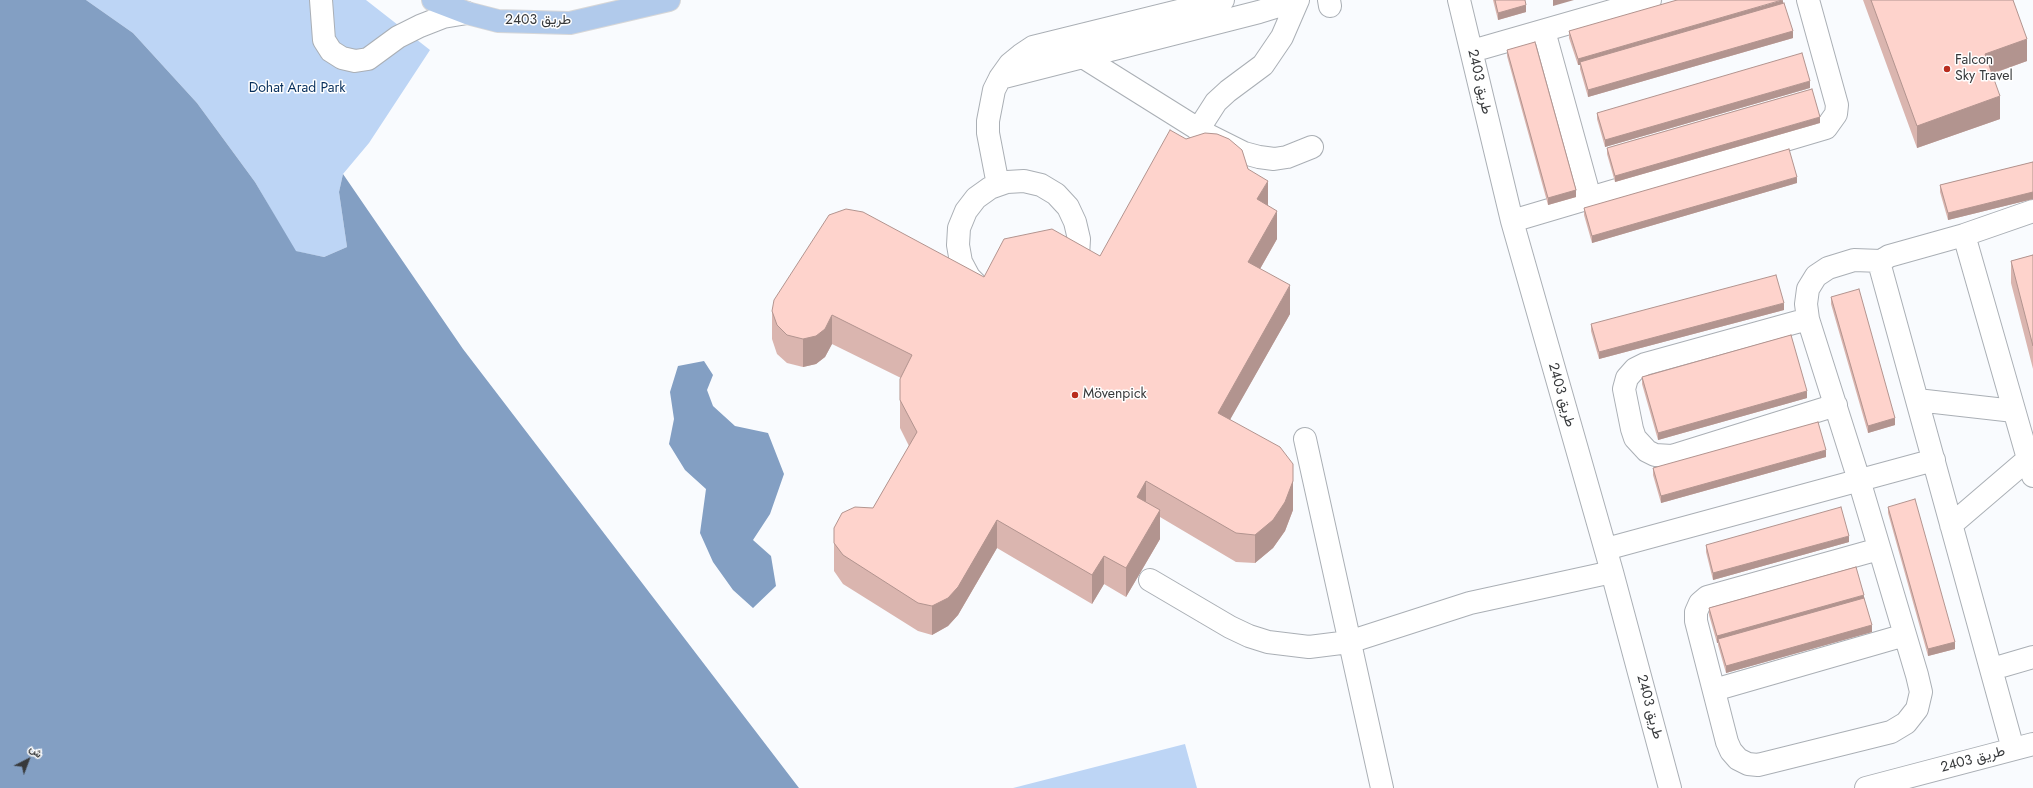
<!DOCTYPE html>
<html>
<head>
<meta charset="utf-8">
<style>
  body { margin:0 }
  #map { position:relative; width:2033px; height:788px; overflow:hidden; background:#f9fbfe; font-family:Jost,Vazirmatn,sans-serif }
  canvas { display:block }
  .north { position:absolute; left:8px; top:740px; width:40px; height:40px; -webkit-text-stroke:3px #fff; paint-order:stroke; rotate:42deg; font-size:11px; font-weight:700; line-height:16px; text-align:center; color:#37393b }
  .north::after { content:''; display:block; margin:auto; width:14px; height:18px; background:#37393b; clip-path:polygon(50% 0,100% 100%,50% 72%,0 100%) }
</style>
</head>
<body>
<div id="map">
<canvas width="2033" height="788"></canvas>
<div class="north">ش</div>
</div>
<script>
const ctx = document.querySelector('canvas').getContext('2d');
ctx.lineJoin = 'round';
function fillPath(path, color) {
  ctx.fillStyle = color;
  ctx.fill(path, 'evenodd');
}
function shape(rows) {
  const path = new Path2D();
  for (const r of rows) {
    path.moveTo(r[0], r[1]);
    for (let i = 2; i < r.length; i += 2) path.lineTo(r[i], r[i + 1]);
  }
  return path;
}
function stroke(path, color, width, dash) {
  ctx.strokeStyle = color;
  ctx.lineWidth = width;
  ctx.lineCap = dash ? 'butt' : 'round';
  ctx.setLineDash(dash || []);
  ctx.stroke(path);
}
function write(font, color, halo, rows, align = 'center') {
  ctx.font = font + ' Jost,Vazirmatn,sans-serif';
  ctx.lineWidth = 3;
  ctx.setLineDash([]);
  ctx.textBaseline = 'middle';
  ctx.strokeStyle = halo;
  ctx.fillStyle = color;
  for (const [text, x, y, turn = 0] of rows) {
    ctx.save();
    ctx.translate(x, y);
    ctx.rotate((+turn || 0) * Math.PI / 180);
    ctx.textAlign = isNaN(turn) ? turn : align;
    if (halo) ctx.strokeText(text, 0, 0);
    ctx.fillText(text, 0, 0);
    ctx.restore();
  }
}
fillPath(shape([
  [86,0,366,0,430,50,369,143,343,174,339,192,347,247,324,257,295,251,255,182,197,103,133,33],
  [1185,744,1197,788,1013,788]
]), '#bdd5f5');
fillPath(shape([
  [0,0,86,0,133,33,197,103,255,182,296,251,324,257,347,247,339,192,343,174,463,349,799,788,0,788],
  [704,361,713,375,707,390,713,406,735,426,768,433,784,474,770,514,753,540,771,556,776,586,753,608,733,590,713,562,700,533,706,489,685,470,669,444,674,419,670,392,678,366]
]), '#839fc3');
const minor = shape([
  [321,0,324,40,331,51,342,58,355,61,368,59,398,37,420,26,443,17,467,13],
  [1329,0,1330,6],
  [1459,0,1512,221,1612,572,1670,788],
  [1544,31,1590,198],
  [1472,51,1650,0],
  [1083,57,1206,134,1244,153,1259,157,1274,159,1287,157,1312,147],
  [1000,78,1259,12,1298,0],
  [1198,130,1216,102,1228,91,1263,65,1282,37,1298,0],
  [998,185,988,133,988,121,994,90,1000,78,1010,64,1021,55,1033,47,1223,0],
  [1512,221,1826,128,1836,114,1837,105,1808,0],
  [1964,235,2033,476],
  [982,290,969,277,961,262,958,245,959,228,966,211,976,198,990,188,1007,182,1024,181,1041,185,1056,194,1068,207,1075,222,1079,239,1078,256,1073,270],
  [1808,319,1645,364,1635,369,1627,378,1624,389,1632,429,1635,438,1647,451,1655,455,1672,456,1836,405],
  [1917,400,2014,411],
  [1305,439,1382,788],
  [1951,525,2028,459],
  [1606,549,1934,460],
  [1879,549,1707,597,1700,603,1696,612,1696,621,1727,742,1731,751,1738,759,1748,764,1758,765,1891,732,1906,723,1917,709,1921,692,1917,675,1859,480,1808,319,1806,304,1808,289,1816,276,1828,268,1854,260,1881,261],
  [1150,580,1230,627,1249,636,1268,642,1309,647,1349,642,1470,603,1612,572],
  [1992,669,2033,657],
  [1714,690,1905,635],
  [2013,749,1880,266,1881,261,1889,256,1964,235,2033,211],
  [1866,788,2033,744]
]);
const major = shape([
  [433,0,467,13,498,21,570,23,669,0]
]);
stroke(minor, '#aaafb5', 24);
stroke(major, '#d7d7d8', 24);
stroke(minor, '#fff', 22);
stroke(major, '#b1caeb', 22);
fillPath(shape([
  [1493,0,1525,0,1526,12,1498,20],
  [1863,0,2013,0,2027,61,1992,74,2000,119,1917,148],
  [1783,4,1793,38,1588,97,1580,69,1580,65,1578,65,1569,38,1569,31],
  [1507,50,1576,197,1548,205,1507,56],
  [1810,88,1605,147,1597,119,1597,113],
  [1820,123,1615,182,1607,154,1607,148],
  [1186,139,1248,169,1268,205,1277,239,1260,269,1290,314,1230,419,1293,492,1293,510,1285,531,1273,548,1255,563,1236,562,1160,517,1160,539,1126,597,1104,584,1092,604,997,548,958,615,948,626,932,635,918,631,843,584,834,571,834,528,873,508,909,446,900,428,900,400,901,378,832,344,825,357,816,364,803,367,787,363,777,354,772,339,772,311,984,277,1100,256],
  [2033,162,2033,199,1948,220,1940,192,1940,185],
  [1797,183,1592,243,1584,215,1584,208],
  [2033,255,2033,369,2011,283,2011,261],
  [1831,297,1895,425,1868,433,1831,304],
  [1784,310,1599,359,1591,331,1591,324],
  [1642,377,1807,398,1658,440,1642,384],
  [1826,457,1661,503,1653,475,1653,468],
  [1888,507,1955,649,1928,656,1888,513],
  [1849,542,1713,580,1706,552,1706,545],
  [1864,598,1872,632,1726,673,1718,645,1718,643,1717,643,1709,615,1709,608]
]), '#dab5af');
fillPath(shape([
  [1553,0,1574,0,1553,6],
  [1783,0,1783,7,1580,62,1580,65,1578,65,1578,59],
  [1526,5,1526,12,1498,20,1498,13],
  [1793,31,1793,38,1588,97,1588,90],
  [2027,39,2027,61,1985,76,1985,54],
  [1810,81,1810,88,1605,147,1605,140],
  [2000,96,2000,119,1917,148,1917,126],
  [1820,117,1820,123,1615,182,1615,176],
  [1797,177,1797,183,1592,243,1592,236],
  [1268,181,1268,209,1257,199],
  [1576,190,1576,197,1548,205,1548,198],
  [2033,192,2033,199,1948,220,1948,213],
  [1277,211,1277,239,1248,290,1248,262],
  [1290,285,1290,314,1218,441,1218,413],
  [1784,303,1784,310,1599,359,1599,352],
  [832,315,832,344,825,357,816,364,803,367,803,339],
  [1807,391,1807,398,1658,440,1658,433],
  [1895,418,1895,425,1868,433,1868,426],
  [1826,450,1826,457,1661,503,1661,496],
  [1293,464,1293,510,1285,531,1273,548,1255,563,1255,535],
  [1146,481,1146,510,1137,497],
  [1160,510,1160,539,1126,597,1126,568],
  [997,520,997,548,958,615,948,626,932,635,932,606],
  [1849,536,1849,542,1713,580,1713,573],
  [1104,556,1104,584,1092,604,1092,575],
  [1864,595,1864,601,1718,639,1718,643,1717,643,1717,636],
  [1872,625,1872,632,1726,673,1726,666],
  [1955,642,1955,649,1928,656,1928,649]
]), '#b2948f');
const building = shape([
  [1495,0,1525,0,1526,5,1498,13,1495,0],
  [1677,0,1782,0,1578,59,1569,31,1677,0],
  [1871,0,2013,0,2027,39,1985,54,2000,96,1917,126,1871,0],
  [1784,3,1793,31,1588,90,1580,62,1784,3],
  [1535,42,1576,190,1548,198,1507,50,1535,42],
  [1802,53,1810,81,1605,140,1597,113,1802,53],
  [1812,89,1820,117,1615,176,1607,148,1812,89],
  [1170,130,1186,139,1205,133,1217,134,1229,139,1242,150,1248,169,1268,181,1257,199,1277,211,1248,262,1290,285,1218,413,1280,447,1293,464,1293,481,1285,502,1273,520,1255,535,1236,533,1146,481,1137,497,1160,510,1126,568,1104,556,1092,575,997,520,958,587,948,598,932,606,918,603,843,555,834,543,834,528,842,513,855,507,873,508,917,432,900,400,900,379,912,355,832,315,825,329,816,336,803,339,787,335,777,325,772,311,774,300,829,215,846,209,863,212,984,277,1004,239,1052,229,1100,256,1170,130],
  [1789,149,1797,177,1592,236,1584,208,1789,149],
  [2033,162,2033,192,1948,213,1940,185,2033,162],
  [2033,255,2033,346,2011,261,2033,255],
  [1776,275,1784,303,1599,352,1591,324,1776,275],
  [1859,289,1895,418,1868,426,1831,297,1859,289],
  [1791,335,1807,391,1658,433,1642,377,1791,335],
  [1818,422,1826,450,1661,496,1653,468,1818,422],
  [1915,499,1955,642,1928,649,1888,507,1915,499],
  [1841,507,1849,536,1713,573,1706,545,1841,507],
  [1856,567,1864,595,1717,636,1709,608,1856,567],
  [1864,598,1872,625,1726,666,1718,639,1864,598]
]);
fillPath(building, '#fed3cc');
stroke(building, '#b2948f', 1);
for (const [x, y, r, color] of [
  [1947,69,4,"#b92c1e"],
  [1075,395,4,"#b92c1e"]
]) {
  const dot = new Path2D();
  dot.arc(x, y, r, 0, 2 * Math.PI);
  ctx.fillStyle = color;
  ctx.fill(dot);
  stroke(dot, '#fff', 1.5);
}
write('14px', '#37393b', '#fff', [
  ["طريق 2403",538,21],
  ["طريق 2403",1479,82,77],
  ["طريق 2403",1561,395,74],
  ["طريق 2403",1649,707,75],
  ["طريق 2403",1973,760,-15]
]);
write('14px', '#37393b', '#fff', [
  ["Falcon",1955,61],
  ["Sky Travel",1955,77],
  ["Mövenpick",1083,395]
], 'left');
write('14px', '#08305d', '#fff', [
  ["Dohat Arad Park",297,89]
]);
</script>
</body>
</html>
